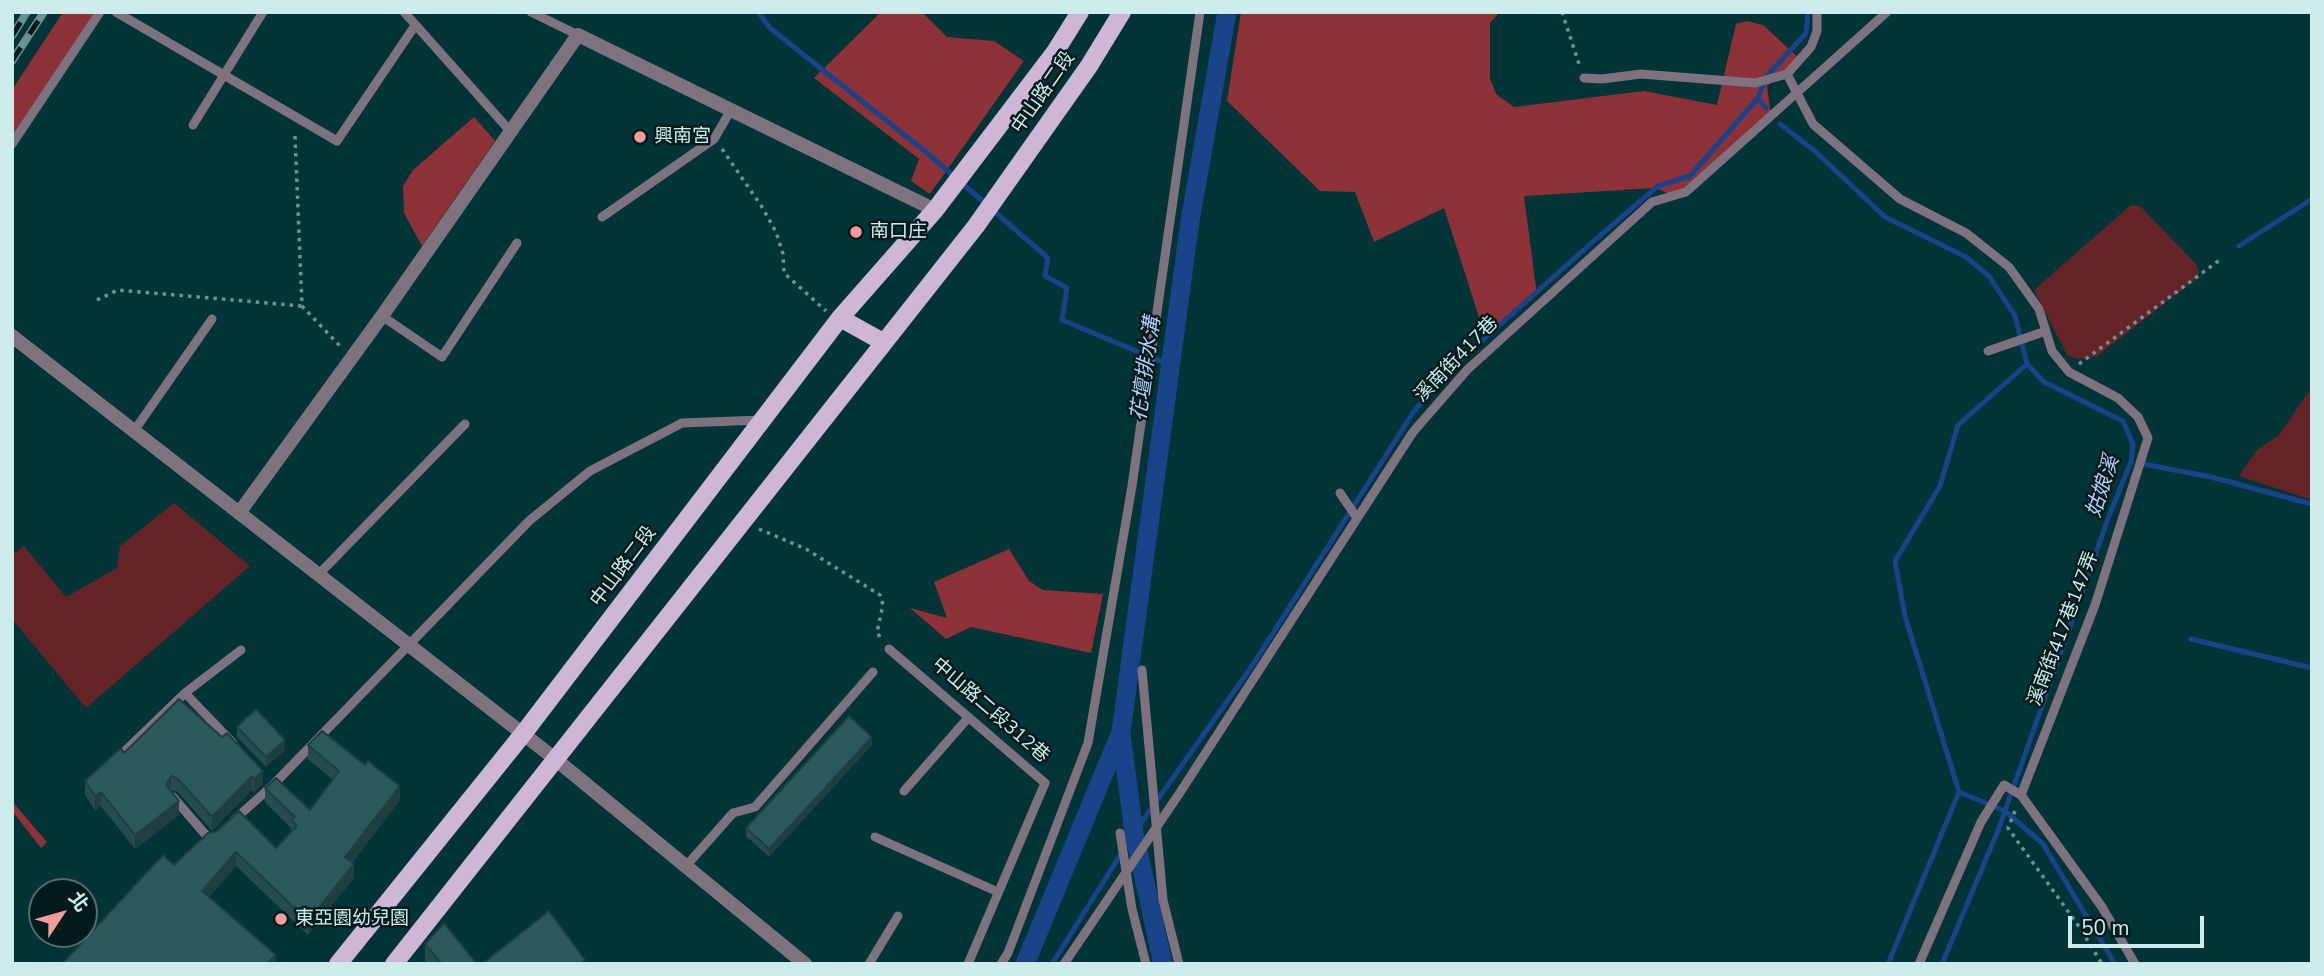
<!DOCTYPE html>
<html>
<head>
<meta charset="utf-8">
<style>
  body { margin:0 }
  #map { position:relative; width:2324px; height:976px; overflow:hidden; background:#023437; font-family:"Nunito Sans","Noto Sans TC",sans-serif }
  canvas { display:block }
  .frame { position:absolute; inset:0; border:14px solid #cfeced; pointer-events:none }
  .north { position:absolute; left:28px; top:878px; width:70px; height:70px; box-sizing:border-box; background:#021a1b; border:2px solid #546e6f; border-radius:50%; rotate:54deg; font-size:19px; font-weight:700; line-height:28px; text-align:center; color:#cfeced }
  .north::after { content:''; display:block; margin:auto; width:24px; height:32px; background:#f59b9b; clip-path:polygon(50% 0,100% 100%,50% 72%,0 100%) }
  .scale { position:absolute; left:2068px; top:916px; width:136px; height:32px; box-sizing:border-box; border:4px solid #cfeced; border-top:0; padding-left:9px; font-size:21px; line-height:24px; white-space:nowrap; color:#cfeced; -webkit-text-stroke:5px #021a1b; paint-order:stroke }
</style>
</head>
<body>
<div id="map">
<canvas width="2324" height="976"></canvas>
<div class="frame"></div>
<div class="north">北</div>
<div class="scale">50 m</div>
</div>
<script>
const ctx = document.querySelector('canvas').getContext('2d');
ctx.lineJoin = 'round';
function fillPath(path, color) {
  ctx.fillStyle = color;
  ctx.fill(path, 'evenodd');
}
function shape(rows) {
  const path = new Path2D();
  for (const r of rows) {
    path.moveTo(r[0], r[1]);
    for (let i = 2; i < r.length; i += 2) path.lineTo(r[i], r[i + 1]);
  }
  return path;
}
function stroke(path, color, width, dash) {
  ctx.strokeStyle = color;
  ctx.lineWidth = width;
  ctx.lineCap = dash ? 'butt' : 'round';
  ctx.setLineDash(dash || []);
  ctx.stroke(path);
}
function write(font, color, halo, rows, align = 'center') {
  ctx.font = font + ' "Nunito Sans","Noto Sans TC",sans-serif';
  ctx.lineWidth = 5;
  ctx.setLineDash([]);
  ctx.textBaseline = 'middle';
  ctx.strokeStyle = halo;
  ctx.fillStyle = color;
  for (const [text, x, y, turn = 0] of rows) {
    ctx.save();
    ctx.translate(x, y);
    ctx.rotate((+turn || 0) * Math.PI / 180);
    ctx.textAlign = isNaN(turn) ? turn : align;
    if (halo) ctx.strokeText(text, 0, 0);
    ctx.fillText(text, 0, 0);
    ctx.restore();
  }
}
fillPath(shape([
  [2131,205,2140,206,2196,264,2199,273,2196,279,2096,357,2076,359,2067,355,2034,290],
  [2312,387,2312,500,2239,476,2257,450,2279,435],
  [174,503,250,566,86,708,12,619,12,555,24,546,66,597,117,568,120,546]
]), '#642427');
fillPath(shape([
  [63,12,98,12,12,145,12,90],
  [881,12,922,12,947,37,994,41,1024,61,930,194,911,181,919,159,814,78],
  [1241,12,1500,12,1490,23,1490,78,1496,94,1514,107,1644,91,1717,105,1736,24,1747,21,1763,25,1800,59,1767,86,1771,116,1675,197,1656,188,1524,196,1537,295,1486,339,1444,208,1374,242,1355,192,1320,191,1227,101],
  [474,117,495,141,422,246,404,213,403,186,413,170],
  [1009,549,1029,581,1043,590,1103,594,1091,653,971,627,946,639,910,608,947,618,934,582],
  [12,801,47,842,41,848,12,811]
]), '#8c3137');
stroke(shape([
  [758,12,770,28,926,152,1048,258,1045,276,1067,288,1062,320,1170,365],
  [1766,108,1758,98,1766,77,1806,33,1808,12],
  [1780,124,1816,152,1885,217,1966,257,1989,276,2015,316,2027,364,2044,382,2123,421,2133,444,2131,462,2109,516,1999,828,1942,964],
  [2239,246,2312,199],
  [2138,463,2211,477,2312,504],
  [2191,639,2312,668],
  [1959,792,2005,811,2043,844,2115,964],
  [1052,964,1134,833,1252,666,1414,411,1456,364,1596,239,1658,186,1690,176,1758,98],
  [1888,964,1959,792,1905,616,1895,561,1940,486,1958,425,2027,364]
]), '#184388', 5);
stroke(shape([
  [1121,734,1134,833,1163,964],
  [1025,964,1121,732,1190,221,1227,12]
]), '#184388', 19);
stroke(shape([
  [1562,12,1580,67],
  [295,136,302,306,340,346],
  [722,149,762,207,776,232,783,254,784,273,826,311],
  [97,300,118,290,302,306],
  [2079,364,2221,259],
  [759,529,806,549,880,595,883,605,877,632,881,639],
  [2015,811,2008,828,2080,928,2102,964]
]), '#6b9395', 3.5, [3.5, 5]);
stroke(shape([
  [116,12,337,141,414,27],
  [404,12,511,132],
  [531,12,578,35],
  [1817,12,1817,31,1811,47,1787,74,1813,124,1900,199,1966,233,2009,267,2039,309,2052,351,2069,372,2118,398,2138,417,2148,438,2095,605,2021,795],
  [1584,78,1602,79,1641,74,1755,83,1787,74],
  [193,125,263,12],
  [12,144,100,12],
  [602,217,714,139,731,110],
  [382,316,442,357,517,243],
  [1988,351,2046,331],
  [134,431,212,319],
  [1340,493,1357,518],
  [318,575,465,424],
  [889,649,1045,783,968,964],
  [1142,670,1163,900,1179,964],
  [185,693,233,743],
  [124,752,185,693,241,650],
  [904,791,968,718],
  [173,797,211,841,213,839],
  [234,820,273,785,529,521,590,471,682,423,762,420],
  [1120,833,1132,909,1146,964],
  [875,837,998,892],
  [686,866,733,813,755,807,873,672],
  [869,964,898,916],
  [1001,964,1008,953,1088,743,1132,486,1200,12],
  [1064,964,1181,791,1413,432,1467,370,1652,202,1686,192,1887,12],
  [1919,964,1981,822,2004,785,2021,795,2102,907,2135,964]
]), '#7e7281', 9);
stroke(shape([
  [12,336,554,758,805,964],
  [239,513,382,316,578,35,935,210]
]), '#7e7281', 14);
stroke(shape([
  [840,318,883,342],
  [338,964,523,734,840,318,935,210,1055,52,1080,12],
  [394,964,976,226,1089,66,1122,12]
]), '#cfb6d6', 18);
const rail = shape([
  [12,36,27,12],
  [12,61,44,12]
]);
stroke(rail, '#699092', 8);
stroke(rail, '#021a1b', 5, [16]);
fillPath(shape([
  [179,699,263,785,254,792,252,790,212,831,178,792,171,790,179,815,135,849,101,806,95,810,85,795,85,781,124,753],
  [237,727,285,750,266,767,237,737],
  [308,745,400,800,352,863,354,878,308,935,236,866,209,897,276,964,174,865,208,833,276,848,291,831,291,828,265,802,265,788,310,810,333,780,308,759],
  [872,745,769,857,746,836,746,828],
  [425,944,477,964,426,964,425,962]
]), '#254c4d');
fillPath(shape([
  [872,737,872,745,769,857,769,849],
  [285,740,285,750,266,767,266,757],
  [263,771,263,785,254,792,254,779],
  [171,776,171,790,166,785],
  [252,776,252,790,212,831,212,817],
  [400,786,400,800,345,871,345,857],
  [101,792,101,806,95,810,95,796],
  [179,801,179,815,135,849,135,835],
  [236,852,236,866,202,905,202,891],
  [354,864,354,878,308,935,308,921],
  [276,955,276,964,266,964]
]), '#1e3e3f');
const building = shape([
  [179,699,222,737,227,733,263,771,254,779,252,776,212,817,178,779,171,776,166,785,179,801,135,835,101,792,95,796,85,781,121,748,124,753,179,699],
  [256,709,285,740,266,757,237,727,256,709],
  [849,716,872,737,769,849,746,828,849,716],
  [322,731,365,765,368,761,400,786,345,857,354,864,308,921,236,852,202,891,276,955,266,964,62,964,163,855,174,865,208,833,216,832,239,811,276,848,297,826,291,820,295,817,265,788,276,778,310,810,339,771,308,745,322,731],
  [549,911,585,960,580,964,482,964,549,911],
  [444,923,477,964,442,964,425,944,444,923]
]);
fillPath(building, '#2b585a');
stroke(building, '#1e3e3f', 2);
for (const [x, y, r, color] of [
  [640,137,7,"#f59b9b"],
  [856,232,7,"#f59b9b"],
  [281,919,7,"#f59b9b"]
]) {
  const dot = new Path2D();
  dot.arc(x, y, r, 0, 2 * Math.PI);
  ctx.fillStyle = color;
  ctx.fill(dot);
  stroke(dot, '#021a1b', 2.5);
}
write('19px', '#cfeced', '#021a1b', [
  ["中山路二段",1044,93,-55],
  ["溪南街417巷",1457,360,-46],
  ["中山路二段",624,567,-53],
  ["溪南街417巷147弄",2064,629,-69],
  ["中山路二段312巷",990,711,41]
]);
write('19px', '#cfeced', '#021a1b', [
  ["興南宮",654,137],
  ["南口庄",870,232],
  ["東亞園幼兒園",295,919]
], 'left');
write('italic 21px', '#b5cef5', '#021a1b', [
  ["花壇排水溝",1147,369,-82],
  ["姑娘溪",2104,487,-72]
]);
</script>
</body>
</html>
